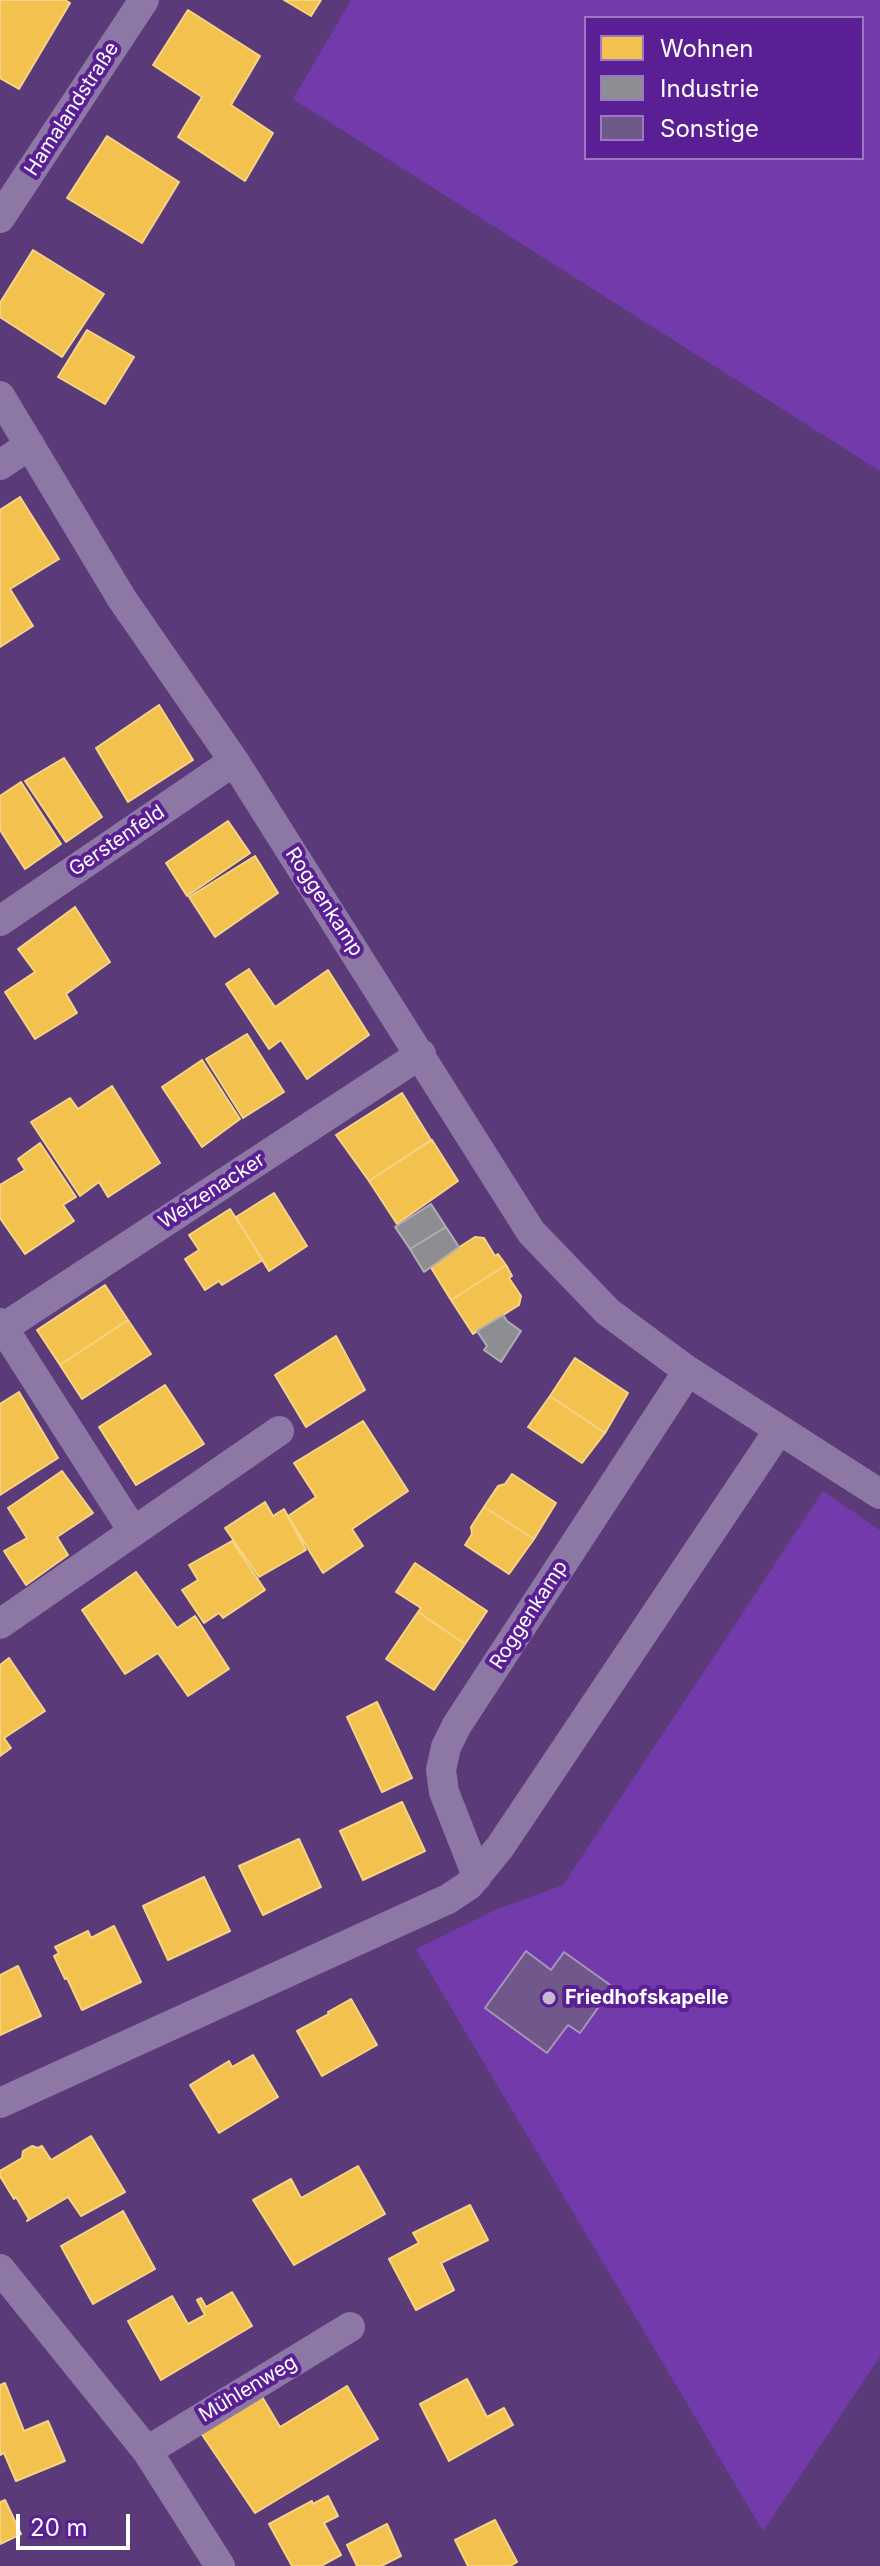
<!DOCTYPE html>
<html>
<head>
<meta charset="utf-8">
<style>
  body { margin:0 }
  #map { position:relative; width:880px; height:2566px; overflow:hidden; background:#5a3a79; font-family:Inter,sans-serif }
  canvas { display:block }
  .legend { position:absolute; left:584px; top:16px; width:280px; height:144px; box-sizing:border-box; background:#5a1f94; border:2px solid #9c79bf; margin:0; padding:10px 14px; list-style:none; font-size:24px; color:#fff }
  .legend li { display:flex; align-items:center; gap:16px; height:40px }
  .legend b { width:40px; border:2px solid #9c79bf }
  .scale { position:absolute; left:16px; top:2514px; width:114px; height:36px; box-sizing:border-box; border:4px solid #fff; border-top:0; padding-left:10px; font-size:24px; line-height:28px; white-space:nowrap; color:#fff; -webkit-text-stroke:6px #5a1f94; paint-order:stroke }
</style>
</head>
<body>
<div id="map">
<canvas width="880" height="2566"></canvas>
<ul class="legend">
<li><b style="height:22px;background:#f2c14e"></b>Wohnen</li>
<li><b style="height:22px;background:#8d8d92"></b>Industrie</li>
<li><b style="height:22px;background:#71588a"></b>Sonstige</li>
</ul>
<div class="scale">20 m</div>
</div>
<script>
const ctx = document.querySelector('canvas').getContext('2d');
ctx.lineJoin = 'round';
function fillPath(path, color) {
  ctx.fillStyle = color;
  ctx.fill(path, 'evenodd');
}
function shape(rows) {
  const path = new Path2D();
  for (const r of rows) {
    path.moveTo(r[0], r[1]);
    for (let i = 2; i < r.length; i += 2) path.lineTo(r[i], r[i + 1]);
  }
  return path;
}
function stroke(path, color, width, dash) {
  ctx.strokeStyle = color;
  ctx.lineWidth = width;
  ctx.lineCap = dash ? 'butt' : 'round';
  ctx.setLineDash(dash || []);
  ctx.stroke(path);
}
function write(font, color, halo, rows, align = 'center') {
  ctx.font = font + ' Inter,sans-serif';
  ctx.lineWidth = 8;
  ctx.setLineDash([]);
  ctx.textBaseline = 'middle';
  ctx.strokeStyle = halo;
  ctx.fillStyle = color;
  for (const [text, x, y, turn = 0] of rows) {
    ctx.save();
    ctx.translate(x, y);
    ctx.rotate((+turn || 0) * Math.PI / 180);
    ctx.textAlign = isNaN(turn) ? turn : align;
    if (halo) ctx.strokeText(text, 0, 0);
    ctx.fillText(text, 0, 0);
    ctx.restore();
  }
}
fillPath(shape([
  [351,0,880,0,880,471,293,99],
  [586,18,862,18,862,158,586,158],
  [823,1491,880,1530,880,2357,763,2531,416,1949,495,1910,563,1885]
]), '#733aac');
const homes = shape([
  [0,0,65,0,70,3,19,89,0,78,0,0],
  [284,0,321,0,311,16,284,0],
  [188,10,260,56,231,105,273,133,245,181,178,137,202,97,153,65,188,10],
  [107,136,179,182,142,243,67,198,107,136],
  [33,250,104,294,62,357,0,317,0,303,33,250],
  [87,330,134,357,105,404,58,377,87,330],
  [20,497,59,559,10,589,33,626,0,647,0,510,20,497],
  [159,705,193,760,128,802,96,748,159,705],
  [64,758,102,817,66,842,25,781,64,758],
  [21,782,61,844,25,869,0,830,0,796,21,782],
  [228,821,250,853,187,896,166,863,228,821],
  [255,856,278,893,215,937,189,897,255,856],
  [75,907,110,962,66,994,77,1013,35,1039,5,992,35,972,18,949,75,907],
  [249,969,275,1007,328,970,369,1035,307,1079,281,1040,269,1049,226,984,249,969],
  [247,1034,284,1092,243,1118,206,1059,247,1034],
  [202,1060,240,1119,202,1147,162,1087,202,1060],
  [112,1086,160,1163,108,1197,99,1182,80,1196,31,1122,70,1098,78,1109,112,1086],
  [402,1093,431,1140,369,1181,336,1135,402,1093],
  [432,1140,458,1181,397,1224,369,1181,432,1140],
  [40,1143,76,1197,63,1205,74,1221,25,1254,0,1218,0,1185,25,1170,18,1159,40,1143],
  [274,1193,307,1246,269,1271,236,1217,274,1193],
  [230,1209,263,1260,222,1285,219,1281,205,1290,185,1259,199,1250,189,1235,230,1209],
  [475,1237,484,1238,495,1256,498,1254,506,1265,451,1300,430,1266,475,1237],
  [506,1265,512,1276,509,1278,521,1296,519,1305,473,1334,451,1300,506,1265],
  [105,1285,128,1320,60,1365,37,1330,105,1285],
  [128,1320,151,1354,82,1399,60,1365,128,1320],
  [336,1336,365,1390,306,1427,275,1375,336,1336],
  [575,1358,628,1393,605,1433,550,1396,575,1358],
  [165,1385,204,1444,136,1485,99,1427,165,1385],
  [19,1392,58,1458,0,1495,0,1404,19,1392],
  [550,1396,605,1433,582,1463,528,1427,550,1396],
  [363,1421,408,1491,352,1529,363,1546,323,1573,288,1516,316,1497,294,1463,363,1421],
  [62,1471,93,1513,57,1537,68,1555,26,1585,4,1551,27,1538,8,1508,62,1471],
  [512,1474,556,1503,534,1539,484,1507,498,1486,505,1484,512,1474],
  [265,1502,273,1516,284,1509,306,1550,259,1577,225,1528,265,1502],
  [484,1507,534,1539,509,1574,465,1545,472,1534,471,1527,484,1507],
  [232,1541,265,1590,223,1618,219,1613,204,1623,182,1590,198,1580,189,1565,232,1541],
  [415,1563,487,1611,465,1644,418,1612,421,1608,396,1592,415,1563],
  [136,1572,177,1628,195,1616,229,1669,188,1696,158,1653,125,1674,82,1610,136,1572],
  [418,1612,465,1644,434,1690,386,1659,418,1612],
  [9,1658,45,1711,4,1738,11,1748,0,1756,0,1665,9,1658],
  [377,1702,412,1778,382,1792,347,1717,377,1702],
  [402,1802,425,1851,363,1880,340,1831,402,1802],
  [299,1839,321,1887,263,1915,239,1866,299,1839],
  [204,1877,230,1931,168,1960,143,1906,204,1877],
  [114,1926,141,1982,82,2010,67,1978,65,1979,54,1956,59,1953,55,1947,88,1931,91,1938,114,1926],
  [18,1966,41,2016,0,2035,0,1975,18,1966],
  [351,1999,377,2045,322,2076,297,2031,329,2014,328,2012,351,1999],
  [253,2055,278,2097,219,2133,190,2085,229,2061,232,2067,253,2055],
  [91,2136,125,2192,81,2216,68,2197,27,2221,29,2219,16,2197,14,2199,0,2176,0,2171,22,2158,23,2151,32,2146,38,2148,42,2146,51,2160,91,2136],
  [358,2166,385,2214,294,2265,253,2200,291,2179,301,2198,358,2166],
  [470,2205,488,2240,441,2263,454,2290,416,2310,389,2259,419,2243,413,2233,470,2205],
  [123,2211,155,2269,93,2304,61,2246,123,2211],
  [232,2292,252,2326,161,2380,128,2321,172,2296,188,2324,205,2315,197,2300,201,2298,206,2307,232,2292],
  [467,2379,487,2417,504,2408,513,2425,449,2461,420,2404,467,2379],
  [5,2383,24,2431,48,2421,65,2461,16,2481,4,2453,0,2455,0,2385,5,2383],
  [347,2386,378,2439,255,2513,201,2433,261,2395,280,2427,347,2386],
  [328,2496,338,2516,324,2523,341,2555,321,2566,292,2566,269,2524,312,2501,313,2504,328,2496],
  [5,2500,21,2534,0,2544,0,2502,5,2500],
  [495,2520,517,2562,510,2566,468,2566,455,2540,495,2520],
  [387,2524,401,2556,381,2566,357,2566,347,2545,387,2524]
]);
fillPath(homes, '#f2c14e');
stroke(homes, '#f6d483', 2);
const industry = shape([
  [431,1204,446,1227,410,1249,395,1227,431,1204],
  [446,1227,459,1247,424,1272,410,1249,446,1227],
  [503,1315,507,1321,521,1331,501,1362,484,1350,487,1346,477,1331,503,1315]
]);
fillPath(industry, '#8d8d92');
stroke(industry, '#afafb3', 2);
const building = shape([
  [526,1951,551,1970,564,1952,613,1987,580,2033,568,2025,547,2053,485,2008,526,1951]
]);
fillPath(building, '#71588a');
stroke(building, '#a896ba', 2);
stroke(shape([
  [0,218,144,0],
  [0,396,122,599,234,761,531,1232,608,1312,688,1371,880,1494],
  [0,465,30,445],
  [0,921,234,761],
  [0,1323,133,1531],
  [3,1328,421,1054],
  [0,1624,279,1431],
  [477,1876,444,1792,441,1770,446,1747,457,1725,688,1371],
  [0,2103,448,1899,469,1885,500,1847,779,1430],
  [0,2269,147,2451,220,2566],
  [147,2451,350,2327]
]), '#8d77a4', 30);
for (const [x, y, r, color] of [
  [549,1998,8,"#c5bad0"]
]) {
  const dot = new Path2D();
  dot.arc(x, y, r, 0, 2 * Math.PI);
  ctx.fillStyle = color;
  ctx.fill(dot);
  stroke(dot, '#5a1f94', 3);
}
write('20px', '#fff', '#5a1f94', [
  ["Hamalandstraße",72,109,-57],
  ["Gerstenfeld",117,841,-34],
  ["Roggenkamp",324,902,57],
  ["Weizenacker",212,1191,-33],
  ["Roggenkamp",529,1615,-57],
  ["Mühlenweg",248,2389,-31]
]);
write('bold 20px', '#fff', '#5a1f94', [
  ["Friedhofskapelle",565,1998]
], 'left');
</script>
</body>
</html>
